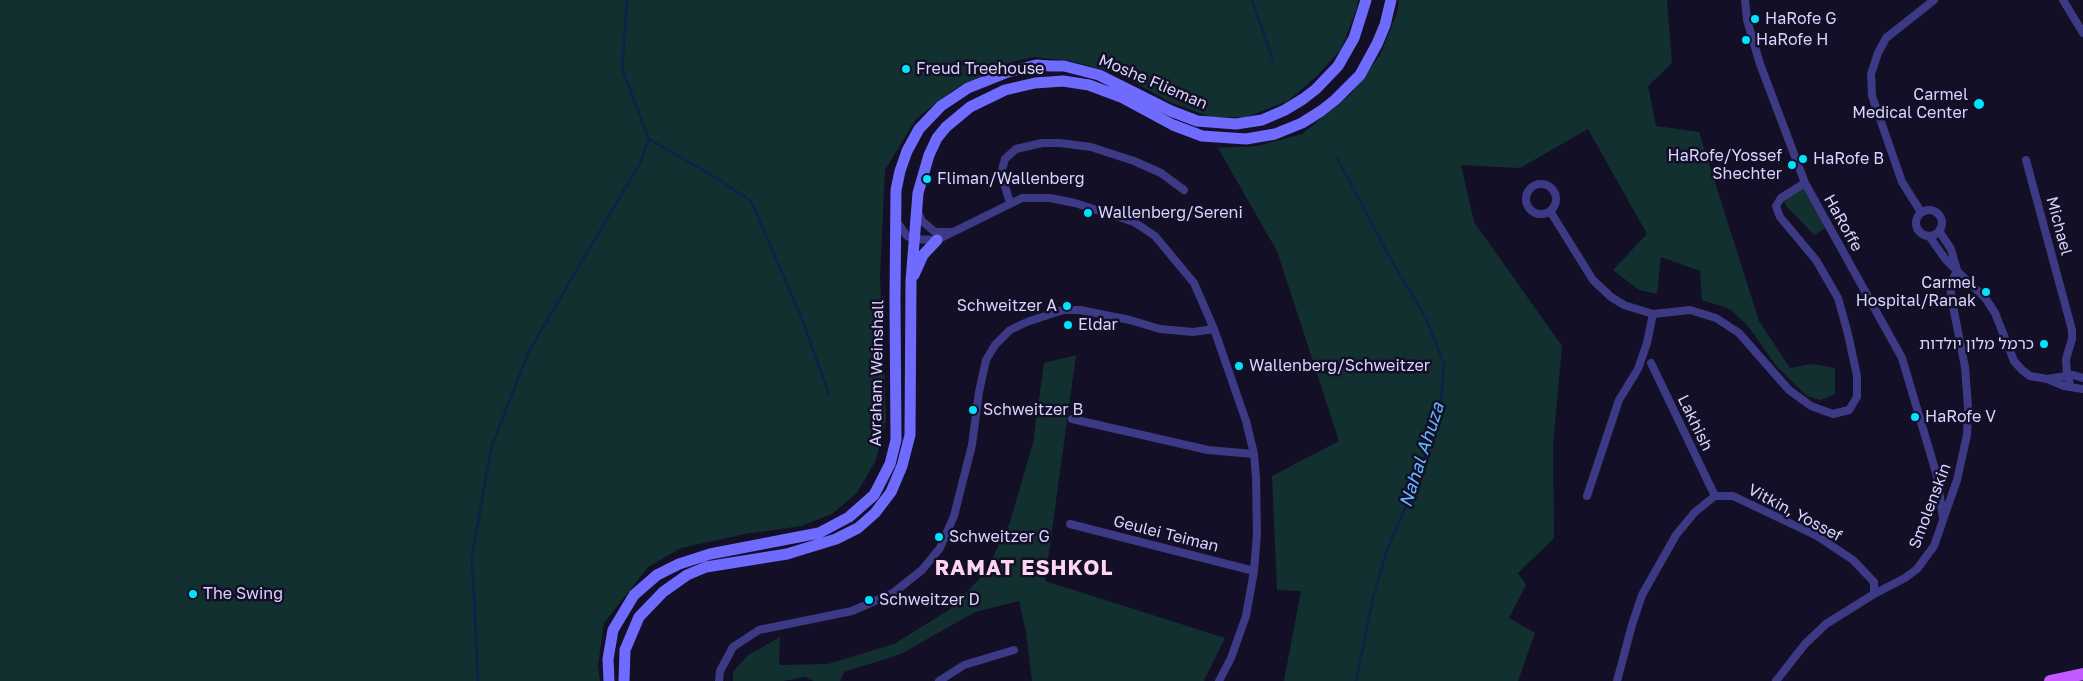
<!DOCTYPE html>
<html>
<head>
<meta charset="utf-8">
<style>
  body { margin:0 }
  canvas { display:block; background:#130f26 }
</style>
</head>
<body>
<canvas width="2083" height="681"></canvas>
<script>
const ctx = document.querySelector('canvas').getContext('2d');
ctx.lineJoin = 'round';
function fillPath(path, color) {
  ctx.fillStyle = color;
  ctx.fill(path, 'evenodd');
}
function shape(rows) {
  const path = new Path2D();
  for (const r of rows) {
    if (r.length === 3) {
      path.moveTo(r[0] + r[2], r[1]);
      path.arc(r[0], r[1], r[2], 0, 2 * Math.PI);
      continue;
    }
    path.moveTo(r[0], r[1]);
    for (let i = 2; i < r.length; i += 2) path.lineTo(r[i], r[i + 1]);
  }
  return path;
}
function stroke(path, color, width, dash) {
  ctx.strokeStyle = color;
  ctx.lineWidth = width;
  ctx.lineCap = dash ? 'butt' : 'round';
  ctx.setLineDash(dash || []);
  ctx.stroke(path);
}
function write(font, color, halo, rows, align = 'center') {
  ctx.font = font + ' "Golos Text","Noto Sans Hebrew",sans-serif';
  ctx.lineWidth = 5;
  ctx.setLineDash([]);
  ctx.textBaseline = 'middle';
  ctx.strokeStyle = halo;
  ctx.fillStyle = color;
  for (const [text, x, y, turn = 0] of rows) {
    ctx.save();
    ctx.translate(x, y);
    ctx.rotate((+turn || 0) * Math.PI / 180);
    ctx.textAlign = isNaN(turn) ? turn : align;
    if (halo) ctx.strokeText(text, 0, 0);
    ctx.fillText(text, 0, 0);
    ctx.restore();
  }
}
fillPath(shape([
  [0,0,1358,0,1356,11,1341,49,1317,76,1288,101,1247,117,1210,117,1170,102,1119,74,1071,61,1035,57,1011,62,953,90,916,119,885,170,880,277,886,420,876,460,857,493,832,514,801,526,745,534,681,548,648,567,604,623,598,665,600,681,0,681],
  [1399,0,1667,0,1672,63,1648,86,1656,126,1699,132,1759,321,1790,368,1812,364,1835,368,1835,394,1821,400,1807,396,1777,367,1748,326,1730,309,1702,300,1700,271,1661,257,1657,294,1639,290,1613,270,1647,234,1588,129,1520,168,1461,165,1474,222,1562,346,1553,445,1554,538,1518,573,1526,585,1509,618,1535,633,1518,681,1284,681,1301,591,1277,590,1272,476,1339,441,1277,251,1218,148,1257,146,1302,134,1351,94,1380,55,1397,13],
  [1804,186,1827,227,1814,235,1786,206,1783,198],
  [1076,355,1045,581,1225,638,1204,681,1032,681,1026,632,1019,601,975,612,901,654,844,672,840,681,814,681,804,677,783,681,733,681,733,672,747,656,780,637,779,665,828,664,894,644,949,610,985,573,1010,522,1033,443,1044,363]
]), '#12302f');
stroke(shape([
  [1252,0,1273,60],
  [649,139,713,176,751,201,802,319,829,394],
  [1337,158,1394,265,1426,318,1444,364,1440,408,1431,441,1416,483,1388,547,1373,598,1356,681],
  [478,681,472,557,491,448,529,351,640,163,649,139,622,69,627,0]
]), '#0c2248', 2.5);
stroke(shape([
  [1745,0,1747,20,1760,64,1805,183,1902,358,1937,476,1943,518],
  [2063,0,2083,33],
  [2026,160,2072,330,2072,339,2066,359,2067,375,2071,387],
  [1541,199,15],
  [1010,203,1001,173,1005,159,1016,149,1042,143,1060,143,1091,147,1134,161,1161,173,1184,190],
  [1929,223,13],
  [1550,211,1593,280,1611,297,1624,305,1653,314,1690,310,1716,318,1739,333,1789,390,1811,406,1833,414,1849,410,1857,397,1857,376,1848,334,1838,298,1816,260,1780,217,1776,206,1781,198,1805,183],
  [918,212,922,221,935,232,951,232],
  [1921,212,1902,182,1872,96,1871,74,1878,53,1886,38,1934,0],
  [897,222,907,236,913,239,937,240,1022,198,1050,198,1075,203,1134,222,1155,236,1194,283,1214,329,1246,421,1254,454,1256,477,1257,534,1254,571,1246,616,1231,658,1219,681],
  [1939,231,1951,249,1957,270],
  [1929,236,1946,260,1986,299,1995,313,2014,361,2022,370,2030,376,2047,379,2064,386,2083,389],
  [1651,363,1715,496],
  [2047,379,2073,375,2083,378],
  [1072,419,1208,450,1254,454],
  [1587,496,1619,400,1638,369,1647,343,1653,314],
  [1070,524,1254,571],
  [719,681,720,671,733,647,759,630,852,611,893,593,922,570,940,548,954,516,972,445,979,392,986,360,995,345,1010,330,1027,322,1063,310,1080,310,1130,320,1160,329,1193,332,1214,329],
  [939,681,964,665,1014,650],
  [1617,681,1632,625,1642,595,1676,535,1695,512,1715,496,1733,496,1817,536,1853,560,1874,582,1874,594],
  [1776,681,1805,644,1826,624,1874,594,1905,578,1917,569,1934,546,1957,480,1967,435,1968,408,1965,367,1951,296,1951,284,1957,270]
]), '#3d3a85', 8);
stroke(shape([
  [914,275,923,255,937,240],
  [609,681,608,659,613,630,634,595,657,575,679,564,710,554,819,533,849,517,874,495,890,464,896,440,895,299,896,190,900,171,907,151,919,129,941,106,968,88,1008,72,1036,65,1051,66,1064,66,1099,75,1171,111,1197,121,1236,124,1262,120,1285,110,1303,99,1316,89,1338,66,1354,38,1366,0],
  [624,681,625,650,639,617,663,592,687,575,706,567,787,554,836,539,858,528,875,513,891,492,902,466,910,435,911,281,918,193,929,155,937,138,946,127,970,107,1005,90,1035,83,1063,81,1089,85,1121,97,1173,125,1202,136,1246,139,1275,134,1302,123,1321,111,1335,100,1360,75,1377,44,1385,25,1391,0]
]), '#6f6bff', 11);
stroke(shape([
  [2050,681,2083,674]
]), '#c25bff', 12);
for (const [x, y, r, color] of [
  [1755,19,5,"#00e5ff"],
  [1746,40,5,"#00e5ff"],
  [906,69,5,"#00e5ff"],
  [1979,104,6,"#00e5ff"],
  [1803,159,5,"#00e5ff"],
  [1792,165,5,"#00e5ff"],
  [927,179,5,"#00e5ff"],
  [1088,213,5,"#00e5ff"],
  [1986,292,5,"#00e5ff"],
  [1067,306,5,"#00e5ff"],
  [1068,325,5,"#00e5ff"],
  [2044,344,5,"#00e5ff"],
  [1239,366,5,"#00e5ff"],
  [973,410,5,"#00e5ff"],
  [1915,417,5,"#00e5ff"],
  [939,537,5,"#00e5ff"],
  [193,594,5,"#00e5ff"],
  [869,600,5,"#00e5ff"]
]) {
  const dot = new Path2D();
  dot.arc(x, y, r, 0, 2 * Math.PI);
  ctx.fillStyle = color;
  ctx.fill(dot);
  stroke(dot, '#130f26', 2);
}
write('16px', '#d9d4ff', '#130f26', [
  ["HaRofe G",1765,19],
  ["HaRofe H",1756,40],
  ["Freud Treehouse",916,69],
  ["Carmel",1968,95,"right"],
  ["Medical Center",1968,113,"right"],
  ["HaRofe/Yossef",1782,156,"right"],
  ["Shechter",1782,174,"right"],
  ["HaRofe B",1813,159],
  ["Fliman/Wallenberg",937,179],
  ["Wallenberg/Sereni",1098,213],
  ["Carmel",1976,283,"right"],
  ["Hospital/Ranak",1976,301,"right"],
  ["Schweitzer A",1057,306,"right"],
  ["Eldar",1078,325],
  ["כרמל מלון יולדות",2034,344,"right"],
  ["Wallenberg/Schweitzer",1249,366],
  ["Schweitzer B",983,410],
  ["HaRofe V",1925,417],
  ["Schweitzer G",949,537],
  ["The Swing",203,594],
  ["Schweitzer D",879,600]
], 'left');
write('16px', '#d9d4ff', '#130f26', [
  ["Moshe Flieman",1153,82,23],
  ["HaRoffe",1843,223,61],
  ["Michael",2059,226,75],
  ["Avraham Weinshall",877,373,-89],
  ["Lakhish",1695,423,64],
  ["Smolenskin",1930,506,-69],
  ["Vitkin, Yossef",1795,513,28],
  ["Geulei Teiman",1166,534,14]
]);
write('italic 18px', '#62b6ff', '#130f26', [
  ["Nahal Ahuza",1422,455,-72]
]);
ctx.letterSpacing = '1px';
write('bold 21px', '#ffd6f0', '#130f26', [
  ["RAMAT ESHKOL",1024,568]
]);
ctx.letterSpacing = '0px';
</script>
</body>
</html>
